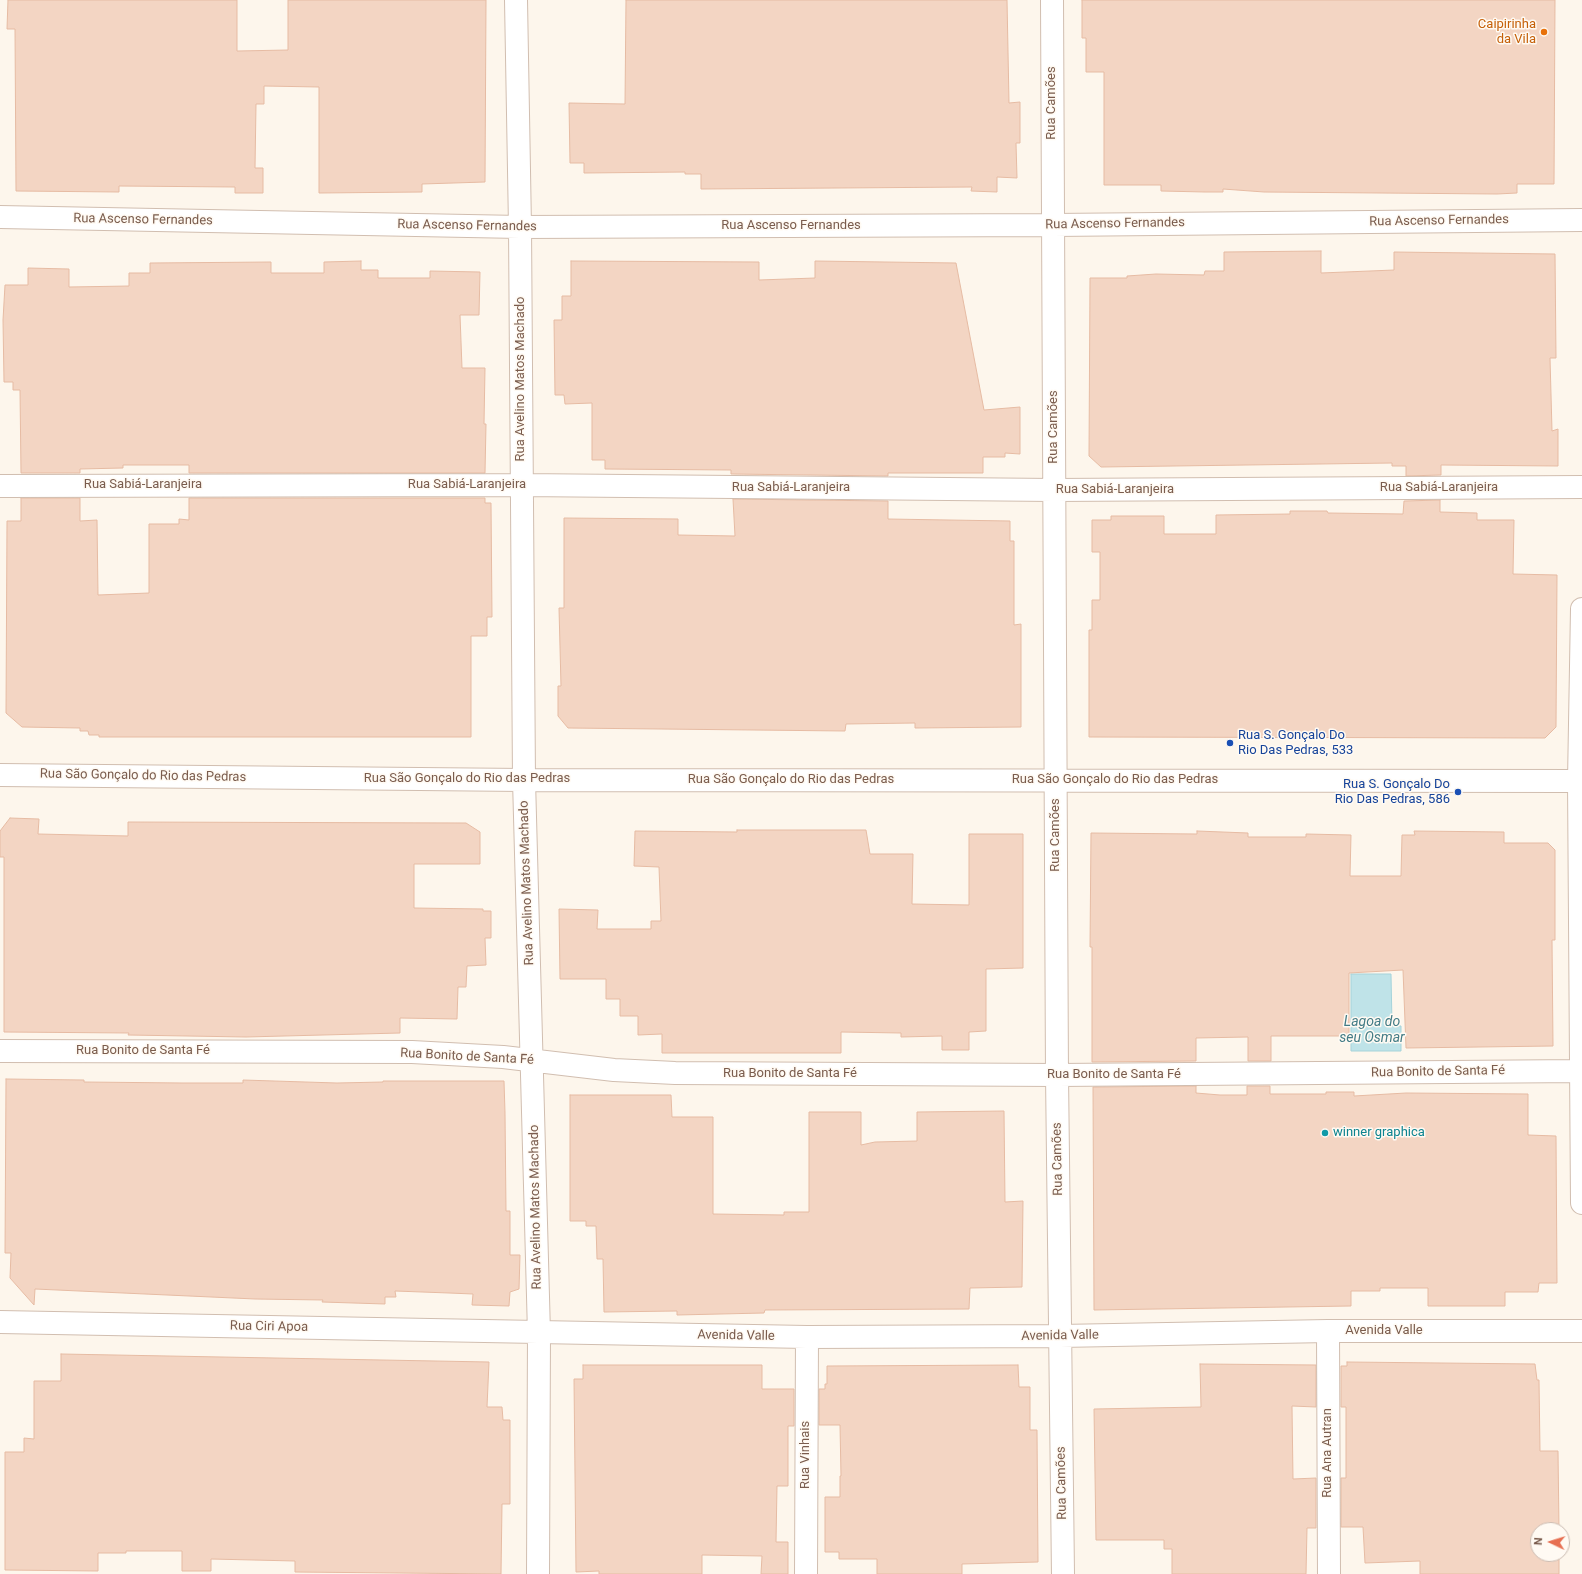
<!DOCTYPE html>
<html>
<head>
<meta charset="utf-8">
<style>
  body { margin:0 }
  #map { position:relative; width:1582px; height:1574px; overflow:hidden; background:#fdf6ec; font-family:Roboto,sans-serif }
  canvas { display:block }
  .north { position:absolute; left:1530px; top:1522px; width:40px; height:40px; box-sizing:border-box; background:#fffaf3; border:1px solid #cabbb1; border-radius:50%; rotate:274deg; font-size:11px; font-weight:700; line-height:16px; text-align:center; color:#7a5c4d }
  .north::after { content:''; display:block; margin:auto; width:14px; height:18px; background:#e76f51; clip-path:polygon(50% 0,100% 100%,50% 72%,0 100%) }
</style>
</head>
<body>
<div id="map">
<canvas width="1582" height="1574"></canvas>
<div class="north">N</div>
</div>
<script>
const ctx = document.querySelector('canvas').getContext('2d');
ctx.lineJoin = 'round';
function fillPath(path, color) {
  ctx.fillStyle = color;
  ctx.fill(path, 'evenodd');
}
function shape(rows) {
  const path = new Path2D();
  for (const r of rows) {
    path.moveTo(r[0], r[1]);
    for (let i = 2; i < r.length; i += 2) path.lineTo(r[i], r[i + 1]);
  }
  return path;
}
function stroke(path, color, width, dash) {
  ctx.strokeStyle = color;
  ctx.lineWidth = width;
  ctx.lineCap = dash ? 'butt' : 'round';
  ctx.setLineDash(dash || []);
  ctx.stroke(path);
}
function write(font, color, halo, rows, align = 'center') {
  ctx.font = font + ' Roboto,sans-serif';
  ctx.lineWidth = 3;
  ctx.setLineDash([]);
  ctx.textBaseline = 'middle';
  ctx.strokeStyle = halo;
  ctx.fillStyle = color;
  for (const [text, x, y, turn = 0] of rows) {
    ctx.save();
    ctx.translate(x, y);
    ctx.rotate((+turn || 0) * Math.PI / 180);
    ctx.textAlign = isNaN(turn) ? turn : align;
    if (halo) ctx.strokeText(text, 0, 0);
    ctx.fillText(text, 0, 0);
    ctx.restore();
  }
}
const water = shape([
  [1351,974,1391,974,1392,1025,1401,1026,1401,1051,1351,1051,1351,974]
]);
fillPath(water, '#bfe3e8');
stroke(water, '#a5d3da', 1);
const building = shape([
  [8,0,237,0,237,51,288,50,288,0,486,0,485,182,422,184,422,192,319,193,319,87,264,86,264,104,256,104,255,168,263,168,263,193,235,193,235,187,119,186,119,192,16,191,15,29,7,29,8,0],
  [626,0,1007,0,1009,103,1020,102,1020,143,1016,143,1017,178,997,177,997,192,971,191,972,187,701,189,701,174,685,174,685,172,584,173,584,163,570,163,569,103,625,104,626,0],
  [1082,0,1555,0,1554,184,1517,184,1517,193,1497,194,1264,192,1223,189,1223,192,1205,192,1161,191,1161,185,1104,185,1104,72,1086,72,1086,38,1082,38,1082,0],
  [1321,251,1321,273,1394,270,1394,252,1555,254,1556,358,1550,358,1552,431,1558,429,1558,466,1441,465,1441,475,1406,476,1406,466,1392,466,1392,463,1101,467,1089,456,1090,278,1127,278,1127,276,1156,274,1204,275,1205,271,1224,271,1224,252,1321,251],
  [361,261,361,270,378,270,378,278,430,278,430,271,480,272,479,315,460,315,462,368,485,368,484,424,486,424,485,473,189,473,189,465,123,465,123,468,80,469,80,473,21,473,20,390,13,390,13,382,4,382,3,320,5,285,28,285,28,268,69,269,69,287,129,286,129,273,150,273,150,263,271,262,271,273,324,273,324,262,361,261],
  [571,261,759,262,759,280,815,278,815,261,956,263,984,410,1020,407,1020,454,1005,453,1005,457,983,457,983,473,888,473,888,476,731,474,731,470,605,469,605,460,592,460,592,403,565,404,564,395,555,395,554,320,562,320,562,296,571,296,571,261],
  [21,498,80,498,80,521,97,520,98,595,149,593,149,524,179,524,179,519,189,520,189,498,485,498,485,503,491,503,492,617,487,617,487,636,471,636,471,737,99,737,99,735,89,735,88,731,80,731,80,728,22,727,6,713,7,521,21,521,21,498],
  [733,499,888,501,888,519,1010,521,1010,541,1014,541,1014,625,1021,624,1021,727,915,728,915,723,846,724,845,731,568,728,558,716,558,686,561,686,559,608,564,608,564,518,678,519,678,535,735,536,733,499],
  [1440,500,1440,512,1477,513,1477,520,1514,520,1513,574,1557,575,1556,727,1545,738,1089,737,1089,630,1092,630,1092,600,1100,600,1100,552,1092,552,1092,520,1111,520,1111,516,1164,516,1164,534,1216,534,1216,515,1290,514,1290,511,1327,511,1328,513,1403,514,1404,501,1440,500],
  [10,818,39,819,38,834,128,836,128,822,466,823,480,832,480,864,414,864,414,908,483,909,483,911,491,911,491,938,485,938,486,965,467,966,466,987,458,987,457,1019,400,1018,400,1033,246,1037,128,1035,129,1033,4,1032,4,857,0,857,0,831,10,818],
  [737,830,866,830,870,854,913,854,912,904,969,905,969,834,1023,834,1023,968,986,969,986,1031,969,1032,969,1050,942,1050,942,1036,901,1037,901,1033,841,1032,841,1053,662,1053,662,1034,638,1035,638,1016,620,1016,620,999,606,999,606,979,560,979,559,909,598,910,597,929,651,929,651,921,661,921,659,867,634,866,635,831,737,832,737,830],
  [1197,831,1248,833,1248,837,1306,837,1306,834,1351,835,1350,876,1401,876,1402,835,1415,835,1414,831,1504,832,1504,843,1548,843,1555,850,1555,940,1552,940,1553,1046,1406,1048,1403,970,1349,973,1349,1036,1271,1036,1271,1061,1248,1061,1248,1037,1196,1038,1196,1061,1092,1062,1092,947,1090,947,1091,833,1197,834,1197,831],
  [6,1079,84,1080,84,1082,183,1083,243,1083,243,1080,337,1083,383,1082,383,1081,504,1081,505,1113,506,1211,510,1211,510,1255,520,1255,519,1289,510,1292,509,1306,472,1305,473,1294,449,1293,395,1291,396,1297,385,1297,385,1304,322,1302,323,1300,255,1299,35,1289,34,1305,10,1278,11,1253,5,1253,6,1079],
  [1196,1086,1196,1093,1220,1095,1247,1095,1247,1086,1270,1086,1270,1094,1326,1094,1326,1092,1354,1092,1354,1096,1406,1093,1528,1094,1528,1135,1556,1136,1557,1283,1539,1283,1538,1292,1505,1292,1505,1306,1428,1306,1428,1288,1380,1288,1380,1291,1351,1291,1351,1306,1094,1310,1093,1087,1196,1086],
  [570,1095,671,1095,672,1117,713,1117,713,1214,784,1215,784,1212,809,1212,809,1112,861,1112,861,1145,875,1142,917,1141,917,1112,1004,1111,1005,1202,1023,1201,1022,1287,970,1288,969,1309,765,1310,764,1313,677,1315,677,1311,604,1312,603,1259,597,1259,596,1226,586,1226,586,1221,570,1221,570,1095],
  [61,1354,489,1362,487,1407,502,1407,503,1420,510,1420,510,1504,502,1504,501,1574,295,1572,295,1561,211,1559,211,1571,182,1571,182,1551,126,1551,126,1553,98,1553,98,1571,5,1570,5,1452,24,1452,24,1438,34,1439,34,1381,61,1381,61,1354],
  [1347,1362,1535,1364,1537,1380,1539,1380,1540,1451,1558,1451,1559,1530,1538,1530,1538,1554,1559,1554,1559,1574,1420,1574,1420,1561,1365,1563,1363,1527,1341,1527,1341,1478,1346,1478,1346,1407,1341,1407,1341,1366,1347,1366,1347,1362],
  [1200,1364,1316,1365,1316,1407,1292,1406,1293,1479,1316,1478,1316,1528,1307,1528,1306,1574,1172,1574,1172,1549,1164,1549,1164,1540,1096,1540,1094,1409,1201,1407,1200,1364],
  [583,1365,762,1365,762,1389,794,1389,794,1426,788,1426,788,1486,777,1486,776,1542,788,1542,788,1574,761,1574,762,1556,702,1555,702,1574,599,1574,599,1571,576,1572,574,1379,583,1379,583,1365],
  [1018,1365,1019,1387,1030,1387,1030,1430,1037,1430,1038,1562,962,1564,962,1574,877,1574,877,1559,839,1559,839,1552,825,1552,825,1497,840,1497,840,1476,841,1476,840,1425,819,1425,819,1389,825,1389,825,1384,827,1384,827,1366,1018,1365]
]);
fillPath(building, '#f3d5c3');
stroke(building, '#e6bba3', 1);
const street = shape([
  [516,0,520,227,524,780,539,1333,538,1574],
  [1052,0,1057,1075,1063,1574],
  [0,217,520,227,1053,225,1582,220],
  [0,486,521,485,1054,490,1582,487],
  [1582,609,1579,781,1582,1203],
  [0,775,524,780,1582,781],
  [0,1051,412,1052,503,1057,614,1070,675,1073,1057,1075,1581,1071],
  [0,1322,807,1337,1060,1336,1328,1331,1582,1331],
  [1328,1331,1329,1574],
  [806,1574,807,1337]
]);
stroke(street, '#d1beb0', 24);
stroke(street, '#fff', 22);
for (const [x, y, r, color] of [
  [1544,32,4,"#e8710a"],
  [1230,743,4,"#1a4fb4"],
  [1458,792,4,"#1a4fb4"],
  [1325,1133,4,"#0f9aa8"]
]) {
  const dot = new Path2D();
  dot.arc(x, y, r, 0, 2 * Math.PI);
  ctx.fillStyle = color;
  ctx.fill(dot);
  stroke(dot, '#fffaf3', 1.5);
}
write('13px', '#c56008', '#fffaf3', [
  ["Caipirinha",1536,25],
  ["da Vila",1536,40]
], 'right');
write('13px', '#7a5c4d', '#fffaf3', [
  ["Rua Camões",1052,103,-90],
  ["Rua Ascenso Fernandes",143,220,1],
  ["Rua Ascenso Fernandes",1439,221,-1],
  ["Rua Ascenso Fernandes",1115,224,-1],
  ["Rua Ascenso Fernandes",467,226,1],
  ["Rua Ascenso Fernandes",791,226],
  ["Rua Avelino Matos Machado",521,379,-90],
  ["Rua Camões",1054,427,-90],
  ["Rua Sabiá-Laranjeira",143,485],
  ["Rua Sabiá-Laranjeira",467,485],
  ["Rua Sabiá-Laranjeira",791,488],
  ["Rua Sabiá-Laranjeira",1439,488],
  ["Rua Sabiá-Laranjeira",1115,490],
  ["Rua São Gonçalo do Rio das Pedras",143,776,1],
  ["Rua São Gonçalo do Rio das Pedras",467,779],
  ["Rua São Gonçalo do Rio das Pedras",791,780],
  ["Rua São Gonçalo do Rio das Pedras",1115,780],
  ["Rua Camões",1056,835,-90],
  ["Rua Avelino Matos Machado",527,883,-92],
  ["Rua Bonito de Santa Fé",143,1051],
  ["Rua Bonito de Santa Fé",467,1057,3],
  ["Rua Bonito de Santa Fé",1438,1072,-1],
  ["Rua Bonito de Santa Fé",790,1074],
  ["Rua Bonito de Santa Fé",1114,1075],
  ["Rua Camões",1058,1159,-91],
  ["Rua Avelino Matos Machado",536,1207,-91],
  ["Rua Ciri Apoa",269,1327,1],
  ["Avenida Valle",1384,1331],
  ["Avenida Valle",736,1336,1],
  ["Avenida Valle",1060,1336,-1],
  ["Rua Ana Autran",1328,1453,-90],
  ["Rua Vinhais",806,1455,-90],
  ["Rua Camões",1062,1483,-91]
]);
write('13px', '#164399', '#fffaf3', [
  ["Rua S. Gonçalo Do",1238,736],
  ["Rio Das Pedras, 533",1238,751],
  ["Rua S. Gonçalo Do",1450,785,"right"],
  ["Rio Das Pedras, 586",1450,800,"right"]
], 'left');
write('13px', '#0d838f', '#fffaf3', [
  ["winner graphica",1333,1133]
], 'left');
write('italic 14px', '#437c86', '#fffaf3', [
  ["Lagoa do",1372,1022],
  ["seu Osmar",1372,1038]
]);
</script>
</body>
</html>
